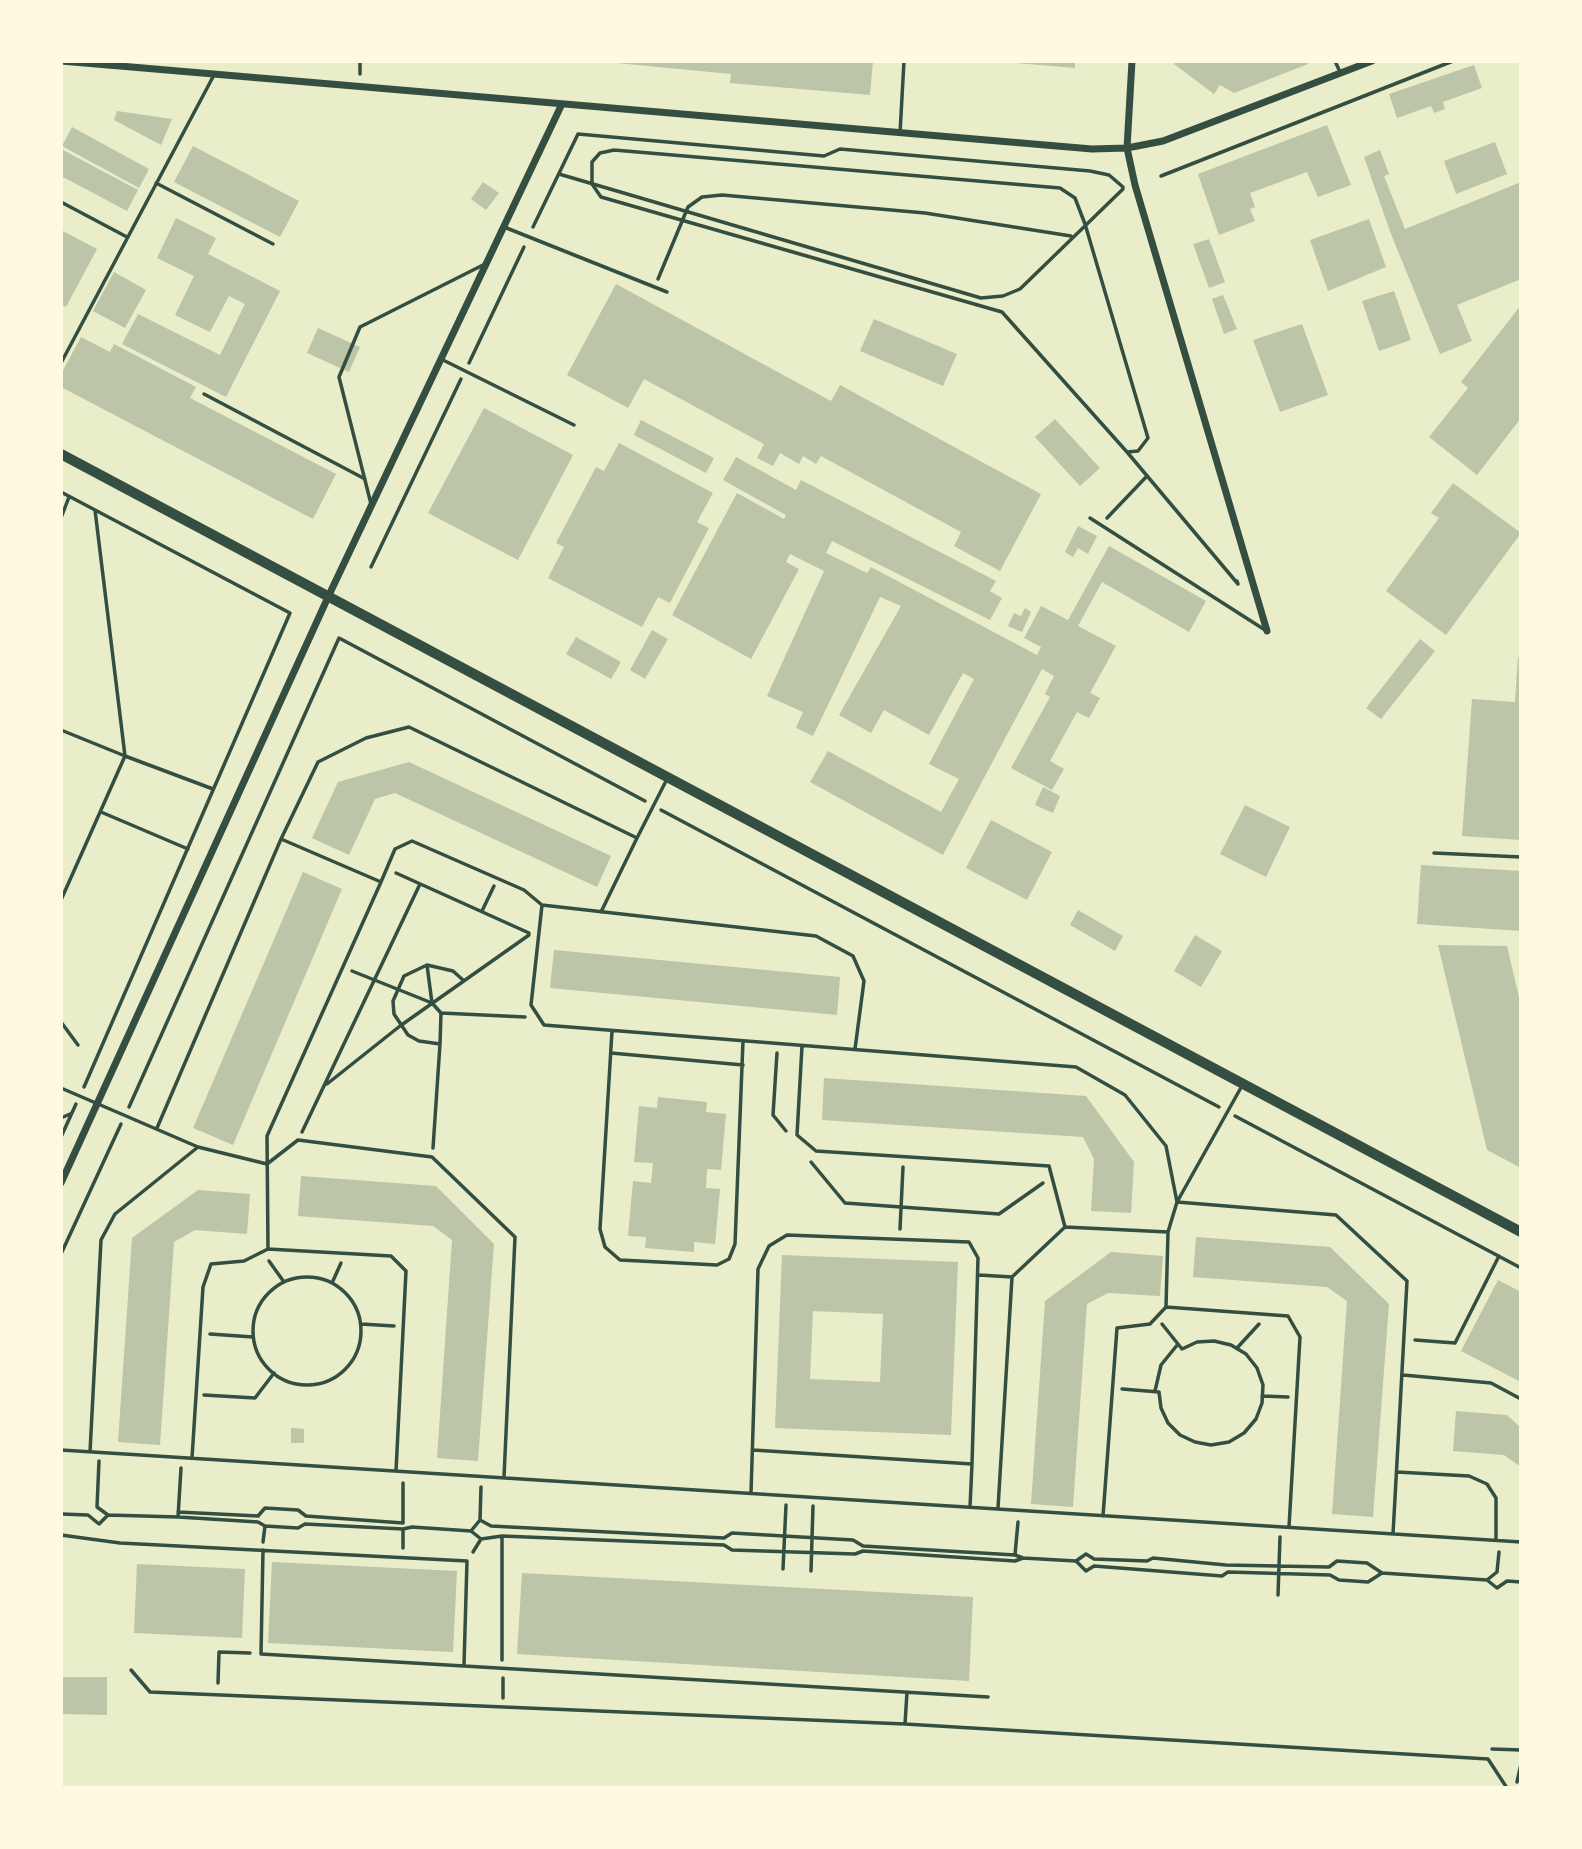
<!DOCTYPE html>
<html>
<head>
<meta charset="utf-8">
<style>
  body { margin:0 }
  #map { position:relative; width:1582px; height:1849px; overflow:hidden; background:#e9edc9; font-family:Bitter,serif }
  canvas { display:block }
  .frame { position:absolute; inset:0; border:63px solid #fefae0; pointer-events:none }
</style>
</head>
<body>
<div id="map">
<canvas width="1582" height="1849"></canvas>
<div class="frame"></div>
</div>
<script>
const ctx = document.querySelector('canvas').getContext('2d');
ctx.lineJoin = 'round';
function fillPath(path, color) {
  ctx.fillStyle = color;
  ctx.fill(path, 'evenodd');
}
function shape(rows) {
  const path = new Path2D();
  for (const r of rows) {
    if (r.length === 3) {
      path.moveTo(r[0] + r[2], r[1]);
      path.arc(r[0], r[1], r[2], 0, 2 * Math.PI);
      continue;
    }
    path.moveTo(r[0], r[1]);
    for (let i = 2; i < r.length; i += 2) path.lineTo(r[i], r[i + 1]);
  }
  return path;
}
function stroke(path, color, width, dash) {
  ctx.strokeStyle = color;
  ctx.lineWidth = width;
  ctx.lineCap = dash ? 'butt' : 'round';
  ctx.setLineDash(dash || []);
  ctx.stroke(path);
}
fillPath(shape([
  [596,61,873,61,870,95,730,83,731,74],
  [992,61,1075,61,1075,68],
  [1176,61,1307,61,1308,64,1234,93,1220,85,1214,94,1174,64],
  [1474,65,1482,88,1443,102,1445,109,1434,113,1431,106,1397,118,1389,94],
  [117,111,172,119,161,145,114,120],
  [1327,125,1351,185,1318,197,1307,172,1250,193,1255,207,1250,209,1255,221,1219,235,1198,174],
  [72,127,149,169,139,188,62,146],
  [1495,142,1507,174,1456,194,1444,161],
  [193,146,299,201,280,237,174,182],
  [61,149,138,190,127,211,61,176],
  [1380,150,1389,174,1384,176,1405,229,1521,182,1521,279,1457,305,1472,341,1440,354,1391,234,1364,157],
  [483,182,499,193,486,210,471,199],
  [176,218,216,238,208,254,280,291,226,397,122,344,138,314,220,355,245,304,229,296,210,332,175,315,194,276,157,258],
  [1369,219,1386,267,1328,291,1310,240],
  [61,230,97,249,66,307,61,304],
  [1209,239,1225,282,1209,288,1193,244],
  [114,272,146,290,125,328,93,311],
  [616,284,831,401,840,385,1041,494,1000,571,954,546,961,532,821,456,816,464,803,456,799,464,780,453,773,466,757,458,764,444,644,379,628,408,567,375],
  [1394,291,1411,340,1379,351,1362,301],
  [1223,295,1237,329,1224,334,1212,299],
  [1521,305,1521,418,1477,475,1429,437,1468,388,1461,382],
  [874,319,957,354,943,386,860,351],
  [1302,324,1328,395,1280,412,1253,340],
  [318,328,360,347,349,372,307,353],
  [81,337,110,352,114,344,196,387,190,398,336,474,313,519,61,387,61,374],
  [484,408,573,455,518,560,428,513],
  [1055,419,1100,468,1080,486,1035,437],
  [641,420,714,458,706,473,634,435],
  [619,443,713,493,697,522,709,528,670,603,658,597,642,627,548,578,564,547,556,543,596,467,604,471],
  [736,457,796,490,801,480,996,581,990,591,1002,598,990,620,832,541,826,553,867,573,871,567,1037,655,1041,647,1024,638,1041,606,1068,620,1109,546,1206,601,1189,632,1102,582,1078,626,1116,646,1090,693,1100,698,1089,718,1077,712,1050,761,1064,769,1052,790,1011,768,1050,697,1045,694,1054,676,1042,669,943,855,810,782,828,751,941,812,959,779,929,764,974,679,963,673,929,735,884,710,871,733,839,715,901,606,880,597,813,736,796,728,803,712,767,696,824,571,790,554,786,562,799,569,751,659,672,615,737,493,784,519,786,515,723,480],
  [1453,483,1521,533,1446,635,1386,591,1439,518,1431,513],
  [1078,526,1097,536,1088,554,1078,548,1073,557,1065,552],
  [1025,608,1031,612,1022,632,1008,626,1014,613,1021,616],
  [652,630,668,639,645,679,630,670],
  [576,637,621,662,611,679,566,654],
  [1420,639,1435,651,1381,719,1366,708],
  [1518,657,1521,657,1521,840,1462,836,1472,699,1515,702],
  [409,762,611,856,597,887,395,793,375,799,349,855,312,838,338,782],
  [1043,787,1060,796,1053,813,1035,805],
  [1245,805,1290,827,1266,877,1220,854],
  [991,820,1052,852,1027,900,966,868],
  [1421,865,1521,871,1521,931,1417,924],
  [303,872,342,889,233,1145,193,1128],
  [1078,910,1123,936,1115,951,1070,925],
  [1195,935,1222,951,1201,987,1174,971],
  [1438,945,1507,946,1521,1006,1521,1168,1487,1150],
  [554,950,840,977,837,1015,550,988],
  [824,1078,1086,1096,1134,1162,1131,1213,1091,1211,1094,1159,1083,1137,822,1120],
  [658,1097,707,1102,706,1112,726,1114,721,1170,707,1169,706,1188,720,1189,715,1244,694,1242,694,1252,645,1248,646,1237,628,1236,633,1181,651,1183,653,1163,634,1162,639,1106,657,1108],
  [301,1176,436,1186,494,1244,478,1461,437,1458,452,1240,433,1226,298,1216],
  [198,1190,250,1194,247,1234,195,1230,174,1242,160,1445,118,1442,132,1238],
  [1196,1237,1330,1247,1389,1304,1373,1517,1332,1514,1347,1301,1327,1287,1193,1277],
  [1111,1252,1163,1256,1160,1296,1108,1293,1087,1304,1073,1507,1031,1504,1045,1301],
  [782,1255,958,1262,951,1435,775,1428],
  [813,1311,883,1314,880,1382,810,1379],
  [1498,1280,1521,1292,1521,1382,1461,1351],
  [1456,1411,1507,1415,1521,1428,1521,1467,1504,1455,1453,1451],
  [291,1428,304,1429,304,1443,291,1443],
  [272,1562,457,1571,453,1652,268,1643],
  [137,1564,245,1569,242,1638,134,1633],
  [522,1573,973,1597,969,1681,517,1654],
  [61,1677,107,1677,107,1715,61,1714]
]), '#bcc5a7');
stroke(shape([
  [360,74,360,61],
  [614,150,1060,188,1075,198,1085,224,1148,438,1138,451,1127,452,1002,312,601,197,592,184,592,162,600,153,614,150],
  [559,174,981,298,1003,296,1020,289,1123,189],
  [1161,176,1453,61],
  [533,227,578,134,824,156,840,149,1090,171,1109,175,1123,187],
  [658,279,688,207,702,197,722,195,925,213,1071,236],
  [469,363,524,247],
  [1127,452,1238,584,1237,581],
  [61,492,290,613,84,1087],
  [61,518,69,497],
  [1107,518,1147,476],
  [371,567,461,379],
  [61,730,125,756,95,510],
  [661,810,1219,1107],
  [101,812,188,849],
  [396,873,529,933],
  [61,900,125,756,213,789],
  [482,911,494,886],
  [61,961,61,975],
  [427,965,432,1003],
  [352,971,432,1003,441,1013,525,1017],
  [61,1022,78,1045],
  [440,1044,441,1013],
  [777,1053,773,1115,786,1131],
  [327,1084,400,1026,529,935],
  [129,1107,339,638,645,801],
  [1235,1116,1521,1268],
  [61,1118,70,1114],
  [302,1132,420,884],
  [61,1137,76,1104],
  [433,1148,440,1044,419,1041,408,1035,394,1014,393,1001,404,976,427,965,453,971,463,980],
  [811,1162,845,1203,999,1214,1043,1183],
  [900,1229,903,1167],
  [61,1254,121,1124],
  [269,1261,284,1282],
  [307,1331,54],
  [332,1283,341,1263],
  [361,1324,394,1326],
  [210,1334,253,1337],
  [1415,1340,1455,1343,1499,1256],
  [1237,1348,1259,1324],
  [1122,1389,1159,1392,1161,1408,1168,1423,1180,1435,1195,1442,1211,1445,1229,1442,1244,1433,1256,1419,1262,1403,1263,1385,1257,1368,1246,1354,1231,1345,1214,1341,1197,1342,1182,1349,1162,1324],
  [1155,1391,1161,1365,1178,1344],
  [204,1395,255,1398,274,1373],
  [1262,1396,1288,1397],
  [99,1461,97,1507,108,1515,178,1517,181,1468],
  [178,1512,258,1516,265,1508,298,1510,306,1516,403,1523,403,1483],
  [61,1514,88,1515,99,1524,108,1515],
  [178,1517,258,1522,265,1526,298,1528,305,1524,403,1529,412,1527,471,1531,481,1539,502,1536,724,1545,732,1550,855,1554,863,1551,1015,1561,1023,1558,1076,1561,1086,1571,1094,1566,1222,1576,1228,1572,1330,1575,1339,1580,1368,1582,1382,1573,1487,1580,1497,1588,1507,1581,1521,1582],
  [480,1520,481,1487],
  [471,1531,480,1520,491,1526,724,1538,732,1533,853,1540,863,1546,1015,1555,1023,1558],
  [502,1536,502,1660],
  [263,1542,265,1526],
  [403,1548,403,1529],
  [473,1552,481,1539],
  [1015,1555,1018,1522],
  [1076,1561,1086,1554,1094,1559,1147,1561,1153,1558,1226,1565,1329,1567,1337,1561,1367,1563,1382,1573],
  [783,1569,786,1505],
  [811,1571,813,1506],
  [1487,1580,1497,1572,1499,1552],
  [1278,1595,1280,1537],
  [503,1678,503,1698],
  [218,1683,219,1652,250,1653],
  [1492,1749,1521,1750],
  [1517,1782,1521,1764]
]), '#344e41', 3.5);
stroke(shape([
  [1335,61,1340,72],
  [900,133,904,61],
  [156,183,273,244],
  [61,202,127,237],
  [504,227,667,292],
  [441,359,574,425],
  [61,363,214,75],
  [204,394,365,479],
  [371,504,339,377,360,327,485,264],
  [1090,518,1265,630],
  [637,838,666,781],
  [281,839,381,882,395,849,412,841,524,890,542,905,531,1005,544,1025,1076,1067,1125,1095,1166,1146,1177,1202,1168,1232,1166,1307],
  [1434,853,1521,857],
  [542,905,816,936,853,956,864,981,855,1049],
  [612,1031,600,1229,605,1247,620,1260,717,1265,729,1259,735,1244,743,1041],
  [802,1046,797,1135,816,1151,1049,1166,1065,1227],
  [611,1053,743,1065],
  [1243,1084,1177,1202,1336,1215,1407,1281,1393,1534],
  [61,1088,198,1147],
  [157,1128,281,839,318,762,366,738,409,727,637,838,601,912],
  [268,1249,267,1136,381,882],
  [979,1275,1012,1277],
  [1403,1375,1491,1383,1521,1399],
  [61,1450,1521,1542],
  [90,1452,101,1240,115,1214,198,1147,267,1164,298,1140,432,1157,515,1237,504,1477],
  [192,1458,203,1287,211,1264,244,1261,268,1249,391,1256,406,1271,396,1471],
  [1397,1472,1469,1476,1487,1484,1496,1498,1496,1540],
  [751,1493,758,1269,769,1246,787,1235,969,1242,978,1258,972,1464,753,1450],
  [970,1507,972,1464],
  [998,1508,1012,1277,1065,1227,1168,1232],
  [1103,1516,1117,1328,1150,1324,1166,1307,1288,1316,1300,1337,1289,1527],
  [61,1535,120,1543,467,1561,464,1665],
  [263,1550,261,1654,988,1697],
  [131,1670,150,1692,905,1724,1488,1759,1507,1788],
  [905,1724,907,1692]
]), '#344e41', 3.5);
stroke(shape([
  [61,61,1092,149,1127,148,1163,141,1372,61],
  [1132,61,1127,148,1135,185,1267,631],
  [61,1183,329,595,561,106]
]), '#344e41', 7);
stroke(shape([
  [61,454,1521,1232]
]), '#344e41', 10);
</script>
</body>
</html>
